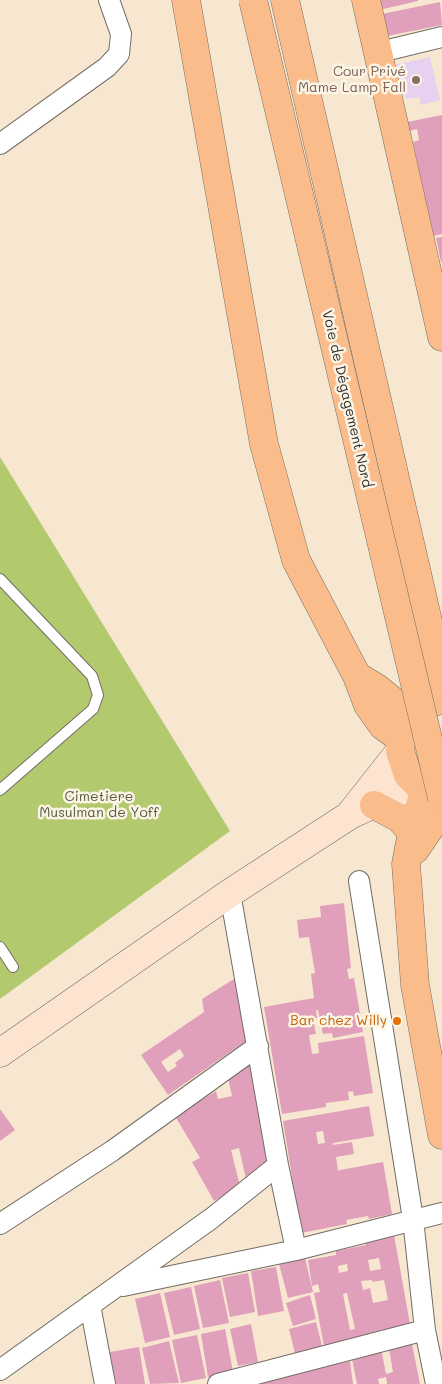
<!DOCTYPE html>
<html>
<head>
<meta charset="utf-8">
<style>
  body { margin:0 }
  canvas { display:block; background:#f8e7d0 }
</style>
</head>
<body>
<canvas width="442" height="1384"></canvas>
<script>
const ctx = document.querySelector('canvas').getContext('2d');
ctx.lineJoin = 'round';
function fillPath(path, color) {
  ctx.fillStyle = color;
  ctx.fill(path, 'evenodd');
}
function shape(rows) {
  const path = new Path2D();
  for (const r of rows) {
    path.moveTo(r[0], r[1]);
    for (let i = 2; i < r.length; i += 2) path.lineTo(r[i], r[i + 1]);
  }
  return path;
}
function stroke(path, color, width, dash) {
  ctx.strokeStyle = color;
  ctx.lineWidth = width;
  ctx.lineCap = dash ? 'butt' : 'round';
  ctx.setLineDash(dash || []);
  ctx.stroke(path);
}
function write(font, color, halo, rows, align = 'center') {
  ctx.font = font + ' Mali,sans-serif';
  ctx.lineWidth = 5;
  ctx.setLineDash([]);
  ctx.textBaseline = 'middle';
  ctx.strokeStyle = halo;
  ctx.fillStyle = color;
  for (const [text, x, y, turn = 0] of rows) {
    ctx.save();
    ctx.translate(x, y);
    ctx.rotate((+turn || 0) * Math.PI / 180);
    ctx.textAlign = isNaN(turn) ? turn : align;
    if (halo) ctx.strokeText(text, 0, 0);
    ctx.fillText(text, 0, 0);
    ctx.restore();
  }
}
fillPath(shape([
  [430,57,440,100,421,105,419,97,406,99,405,95,401,96,394,65]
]), '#e6d2f0');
fillPath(shape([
  [0,457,230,831,0,999]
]), '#b3c96e');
fillPath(shape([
  [377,0,418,0,418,1,379,10],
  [440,2,442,25,387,36,382,14],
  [442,115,442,234,433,236,413,142,419,140,417,129,409,131,407,122],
  [442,237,442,262,441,262,436,238],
  [344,903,351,968,347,969,349,979,354,978,363,1032,333,1038,332,1033,323,1034,318,1010,316,1010,317,1018,313,1019,316,1034,309,1035,312,1054,319,1053,318,1043,364,1036,373,1093,354,1096,353,1091,348,1092,349,1100,326,1103,326,1107,282,1114,264,1007,314,998,311,974,315,973,309,937,299,938,297,920,321,917,320,906],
  [237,977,249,1039,168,1095,141,1055,204,1012,202,999],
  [180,1049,184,1056,175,1063,177,1066,168,1072,161,1062],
  [253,1061,269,1164,246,1179,239,1148,231,1150,240,1186,214,1201,192,1162,200,1158,175,1116,216,1091,218,1099,232,1096,228,1078],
  [369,1106,374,1136,333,1143,333,1145,352,1142,354,1154,336,1157,338,1170,335,1171,383,1162,392,1214,369,1219,368,1216,346,1220,347,1224,301,1233,283,1121],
  [323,1131,325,1143,318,1144,316,1132],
  [0,1109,15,1130,0,1141],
  [394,1235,410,1324,369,1333,369,1337,324,1346,314,1293,320,1292,318,1284,312,1286,308,1260,336,1255,336,1251,366,1245,365,1241],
  [379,1258,381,1269,370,1271,368,1260],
  [347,1264,348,1271,339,1273,338,1266],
  [372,1280,372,1282,384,1280,388,1300,373,1303,370,1288,363,1290,361,1281],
  [347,1293,355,1329,350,1330,343,1294],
  [305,1258,313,1292,288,1298,279,1264],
  [276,1267,284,1311,258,1316,251,1271],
  [248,1273,255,1312,230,1317,222,1278],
  [220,1280,229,1323,203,1328,194,1286],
  [191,1287,200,1329,174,1335,164,1293],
  [160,1293,170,1337,145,1343,135,1299],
  [310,1295,316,1319,293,1326,286,1303],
  [316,1322,323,1350,296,1357,289,1329],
  [251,1324,258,1362,238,1366,230,1329],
  [225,1329,233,1372,208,1377,201,1334],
  [197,1335,206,1378,181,1383,172,1340],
  [411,1339,420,1384,387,1384,386,1377,378,1379,379,1384,357,1384,351,1354,381,1348,386,1374,393,1372,388,1343],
  [169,1341,179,1383,150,1384,142,1348],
  [139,1347,145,1384,116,1384,110,1352],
  [350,1361,353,1384,260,1384,259,1379]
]), '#e09fba');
const lane = shape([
  [0,579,92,676,98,695,93,709,0,790],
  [0,947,13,967]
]);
const street = shape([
  [380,52,442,37],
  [0,144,107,67,119,54,121,34,109,0],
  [359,881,413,1219,425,1330,436,1384],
  [230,893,278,1165,296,1250],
  [0,1224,112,1151,258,1046],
  [123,1286,296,1250,442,1213],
  [90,1305,105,1384],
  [0,1370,212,1218,278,1165],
  [218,1384,425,1330]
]);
const secondary = shape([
  [351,813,400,751],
  [0,1053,230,893,350,815,417,784]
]);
const primary = shape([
  [186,0,264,444,296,560,357,676,368,705,383,726,401,739],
  [366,0,442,337],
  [357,676,377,688,411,716],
  [425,789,412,832,406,864,415,985,442,1135],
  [441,795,417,784,408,775,400,751,404,726,411,716,421,707,442,699],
  [374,805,399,818,412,832],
  [415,850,442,810]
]);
const highway = shape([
  [285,0,442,682]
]);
stroke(lane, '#736d65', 12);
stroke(street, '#736d65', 22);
stroke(secondary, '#736d65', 29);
stroke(primary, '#736d65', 29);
stroke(highway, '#736d65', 29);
stroke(lane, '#fff', 10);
stroke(street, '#fff', 20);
stroke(secondary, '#fde4d1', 28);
stroke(primary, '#fabc8b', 28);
stroke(highway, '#fabc8b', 28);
const highwayBridge = shape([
  [253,0,442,798]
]);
stroke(highwayBridge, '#736d65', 29, []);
stroke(highwayBridge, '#fabc8b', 28);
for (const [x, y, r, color] of [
  [416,80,5,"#8d6e63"],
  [397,1021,5,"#e8710a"]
]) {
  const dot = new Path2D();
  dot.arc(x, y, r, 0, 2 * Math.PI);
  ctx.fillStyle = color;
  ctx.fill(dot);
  stroke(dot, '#fcf5e5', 2);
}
write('14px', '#785e54', '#fcf5e5', [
  ["Cour Privé",406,72],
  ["Mame Lamp Fall",406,88]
], 'right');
write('14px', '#2b2b2b', '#fcf5e5', [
  ["Voie de Dégagement Nord",347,399,77]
]);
write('14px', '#545a3f', '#fcf5e5', [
  ["Cimetiere",99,797],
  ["Musulman de Yoff",99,813]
]);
write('14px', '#c56008', '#fcf5e5', [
  ["Bar chez Willy",387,1021]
], 'right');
</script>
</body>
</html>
